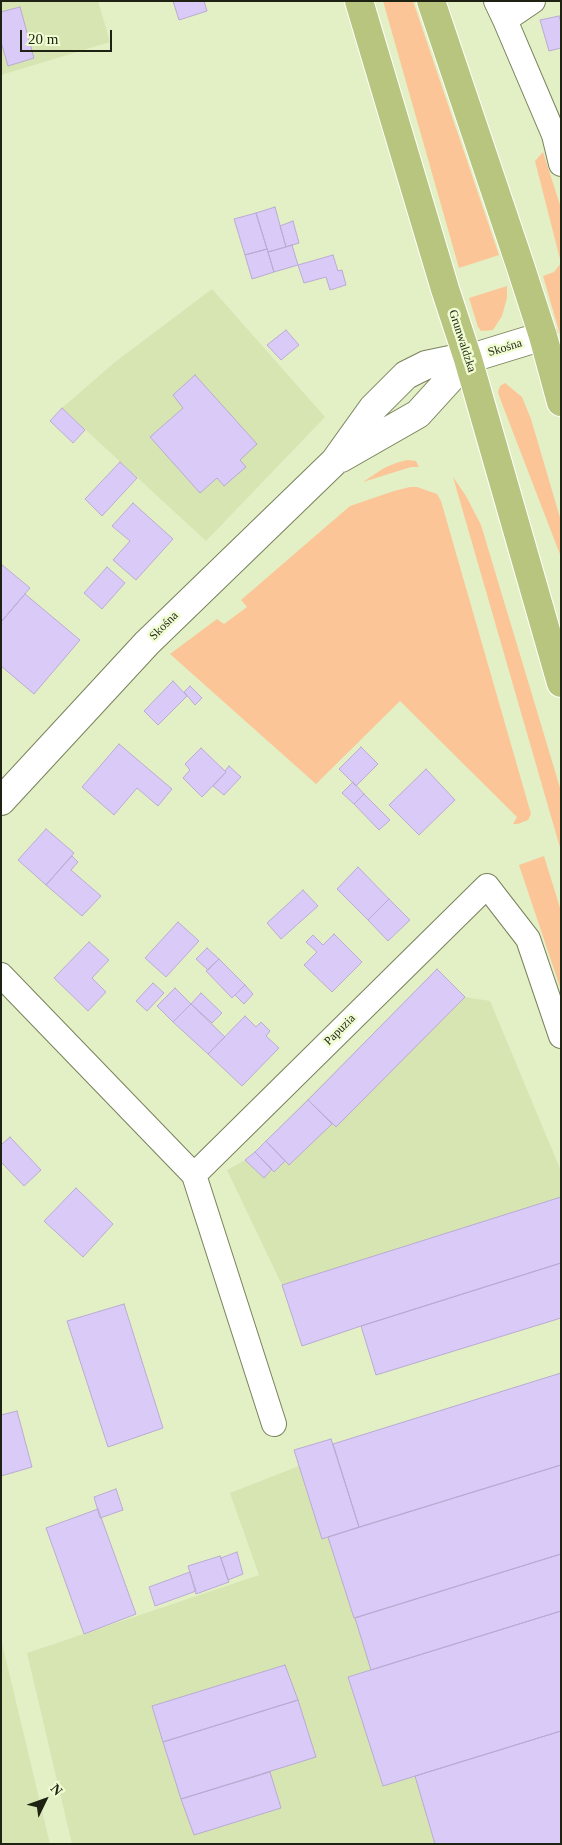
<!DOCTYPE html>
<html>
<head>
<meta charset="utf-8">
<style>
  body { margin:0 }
  #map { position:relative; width:562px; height:1845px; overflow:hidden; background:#e3efc5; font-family:Georgia,serif }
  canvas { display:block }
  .frame { position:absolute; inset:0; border:2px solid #1e2213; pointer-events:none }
  .north { position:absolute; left:20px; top:1775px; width:50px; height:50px; -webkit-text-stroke:4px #f0fcd2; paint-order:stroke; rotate:48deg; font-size:14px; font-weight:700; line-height:20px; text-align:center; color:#1e2213 }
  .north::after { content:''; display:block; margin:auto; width:18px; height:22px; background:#1e2213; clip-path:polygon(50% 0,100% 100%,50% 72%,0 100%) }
  .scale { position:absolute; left:20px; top:30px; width:92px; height:22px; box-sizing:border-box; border:2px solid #1e2213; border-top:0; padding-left:6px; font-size:15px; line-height:18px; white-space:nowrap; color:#1e2213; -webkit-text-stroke:4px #f0fcd2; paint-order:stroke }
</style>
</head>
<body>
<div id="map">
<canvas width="562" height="1845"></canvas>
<div class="frame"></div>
<div class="north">N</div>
<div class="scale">20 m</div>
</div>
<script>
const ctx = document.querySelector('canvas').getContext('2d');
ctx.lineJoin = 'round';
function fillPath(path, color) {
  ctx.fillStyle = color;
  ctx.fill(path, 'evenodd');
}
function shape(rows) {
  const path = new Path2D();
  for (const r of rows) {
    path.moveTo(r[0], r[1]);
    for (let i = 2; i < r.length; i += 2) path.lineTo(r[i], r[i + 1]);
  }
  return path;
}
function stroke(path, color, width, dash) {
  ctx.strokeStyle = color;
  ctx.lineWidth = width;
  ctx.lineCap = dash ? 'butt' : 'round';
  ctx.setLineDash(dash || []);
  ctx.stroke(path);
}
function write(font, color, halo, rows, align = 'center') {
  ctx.font = font + ' Georgia,serif';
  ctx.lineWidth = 5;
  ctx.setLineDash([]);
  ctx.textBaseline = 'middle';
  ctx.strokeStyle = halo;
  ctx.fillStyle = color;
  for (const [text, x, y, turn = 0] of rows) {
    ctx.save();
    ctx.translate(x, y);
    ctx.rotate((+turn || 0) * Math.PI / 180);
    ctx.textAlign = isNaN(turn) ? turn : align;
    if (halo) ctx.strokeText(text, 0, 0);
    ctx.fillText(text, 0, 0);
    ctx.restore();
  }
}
fillPath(shape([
  [1,1,98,1,110,42,1,75],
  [212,289,325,417,206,541,62,408,115,362],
  [437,969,465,997,490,1001,561,1171,561,1318,376,1375,361,1326,302,1346,282,1285,227,1170,245,1160,255,1152],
  [561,1373,561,1844,72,1844,27,1653,259,1575,230,1493,299,1466,294,1450,331,1439,333,1444],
  [1,1639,50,1844,1,1844]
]), '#d7e5b3');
fillPath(shape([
  [383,1,413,1,499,255,459,268],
  [543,152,561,208,561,338,543,276,554,272,561,263,535,161],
  [507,286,507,298,502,316,493,330,481,331,478,327,469,298],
  [505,383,522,397,531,419,561,521,561,557,501,401,498,392,500,386],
  [407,460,416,461,419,467,411,467,363,482,384,468,396,463],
  [453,477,466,496,481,525,561,791,561,851],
  [410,487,417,487,437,494,441,501,531,814,528,820,518,824,513,824,517,817,400,701,316,784,170,654,217,619,224,624,247,607,241,600,350,506,394,491],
  [544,856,561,911,561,990,519,865]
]), '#fcc598');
const building = shape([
  [173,1,204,1,207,11,179,20,173,1],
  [20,7,34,58,8,66,1,42,1,12,20,7],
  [559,16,561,23,561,48,549,51,540,20,559,16],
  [275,207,286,247,268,252,256,213,275,207],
  [256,213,267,249,245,255,234,219,256,213],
  [293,221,299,243,286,247,280,226,293,221],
  [292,245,298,265,274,272,268,252,292,245],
  [267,249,274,272,252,279,245,255,267,249],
  [333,255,338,271,342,270,346,285,330,290,326,277,304,283,298,265,333,255],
  [286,330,299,345,281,360,267,345,286,330],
  [195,375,257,444,240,460,246,467,224,486,217,478,200,493,150,437,183,408,173,395,195,375],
  [62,408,85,430,73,443,50,421,62,408],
  [120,462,137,478,102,516,85,499,120,462],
  [133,503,173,539,136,580,113,560,130,541,112,526,133,503],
  [1,564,30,588,1,622,1,564],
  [107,567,125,583,102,609,84,593,107,567],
  [25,594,80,640,34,694,1,666,1,622,25,594],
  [173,681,187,696,158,725,144,711,173,681],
  [190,686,202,698,195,705,184,692,190,686],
  [119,744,172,789,158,806,137,788,114,815,82,787,119,744],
  [361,747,378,764,356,786,339,769,361,747],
  [201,748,226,772,202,797,183,778,190,770,185,764,201,748],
  [229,766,241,777,224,795,213,786,226,772,225,771,229,766],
  [426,769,455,800,419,835,389,805,426,769],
  [353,782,364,794,354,804,342,793,353,782],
  [364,794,390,820,379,830,354,804,364,794],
  [46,829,74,853,46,885,18,860,46,829],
  [72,856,78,862,71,870,101,896,82,916,46,885,72,856],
  [358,867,389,899,368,920,337,889,358,867],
  [303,890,318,906,281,939,267,923,303,890],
  [389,899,410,920,388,941,368,920,389,899],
  [178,922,199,941,166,977,145,958,178,922],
  [334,934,362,962,332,992,304,965,317,952,306,942,313,935,323,945,334,934],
  [89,942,109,960,92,978,106,992,88,1011,54,978,89,942],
  [207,948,219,959,208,970,196,959,207,948],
  [219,959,245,985,232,998,206,971,219,959],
  [437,969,465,997,336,1127,308,1100,437,969],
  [153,983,164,993,147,1011,136,1001,153,983],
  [245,985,253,994,244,1004,235,995,245,985],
  [175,988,191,1004,173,1022,157,1006,175,988],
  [201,993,222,1013,212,1023,191,1004,201,993],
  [191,1004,225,1037,208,1054,173,1022,191,1004],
  [245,1016,256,1027,261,1022,270,1031,266,1036,279,1048,242,1086,208,1054,245,1016],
  [308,1100,332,1124,289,1165,266,1141,308,1100],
  [10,1137,41,1170,24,1186,1,1162,1,1145,10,1137],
  [266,1141,285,1161,274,1172,255,1152,266,1141],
  [255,1152,272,1169,264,1178,245,1160,255,1152],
  [76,1188,113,1224,83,1257,44,1221,76,1188],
  [561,1197,561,1263,361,1326,302,1346,282,1285,561,1197],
  [561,1263,561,1318,376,1375,361,1326,561,1263],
  [124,1304,163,1428,108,1447,67,1321,124,1304],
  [561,1373,561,1465,359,1527,333,1444,561,1373],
  [17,1411,32,1467,1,1476,1,1415,17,1411],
  [331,1439,359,1527,322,1539,294,1450,331,1439],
  [561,1465,561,1554,354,1618,328,1537,561,1465],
  [116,1489,123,1510,100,1518,94,1497,116,1489],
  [98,1509,136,1614,84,1634,46,1528,98,1509],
  [237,1552,243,1574,228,1580,221,1558,237,1552],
  [561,1554,561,1611,371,1670,355,1618,561,1554],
  [220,1556,229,1582,196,1594,188,1566,220,1556],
  [190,1572,196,1591,155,1606,149,1587,190,1572],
  [561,1611,561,1731,383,1786,348,1677,561,1611],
  [285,1665,298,1700,163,1742,152,1706,285,1665],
  [298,1700,316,1757,181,1799,163,1742,298,1700],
  [561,1731,561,1844,435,1844,415,1776,561,1731],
  [270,1772,281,1808,194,1835,181,1799,270,1772]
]);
fillPath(building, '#d9caf7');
stroke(building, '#b9abd3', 1);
const street = shape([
  [496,1,505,20,554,135,561,164],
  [505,20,533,1],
  [1,975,194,1175,274,1424],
  [194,1175,487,886,528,939,561,1036]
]);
const secondary = shape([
  [341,458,418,414,468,359],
  [1,801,147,643,335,461,373,408,406,375,426,365,450,360,468,359,543,336]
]);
const primary = shape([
  [359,1,445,289,468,359,561,683],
  [431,1,520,265,543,336,561,402]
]);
stroke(street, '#78825c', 26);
stroke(secondary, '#78825c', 30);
stroke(primary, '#fff', 30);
stroke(street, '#fff', 24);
stroke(secondary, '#fff', 28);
stroke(primary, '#b8c57e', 28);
write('12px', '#1e2213', '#f0fcd2', [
  ["Grunwaldzka",462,341,72],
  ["Skośna",505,348,-17],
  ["Skośna",164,626,-45],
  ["Papuzia",340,1030,-45]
]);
</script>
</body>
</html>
